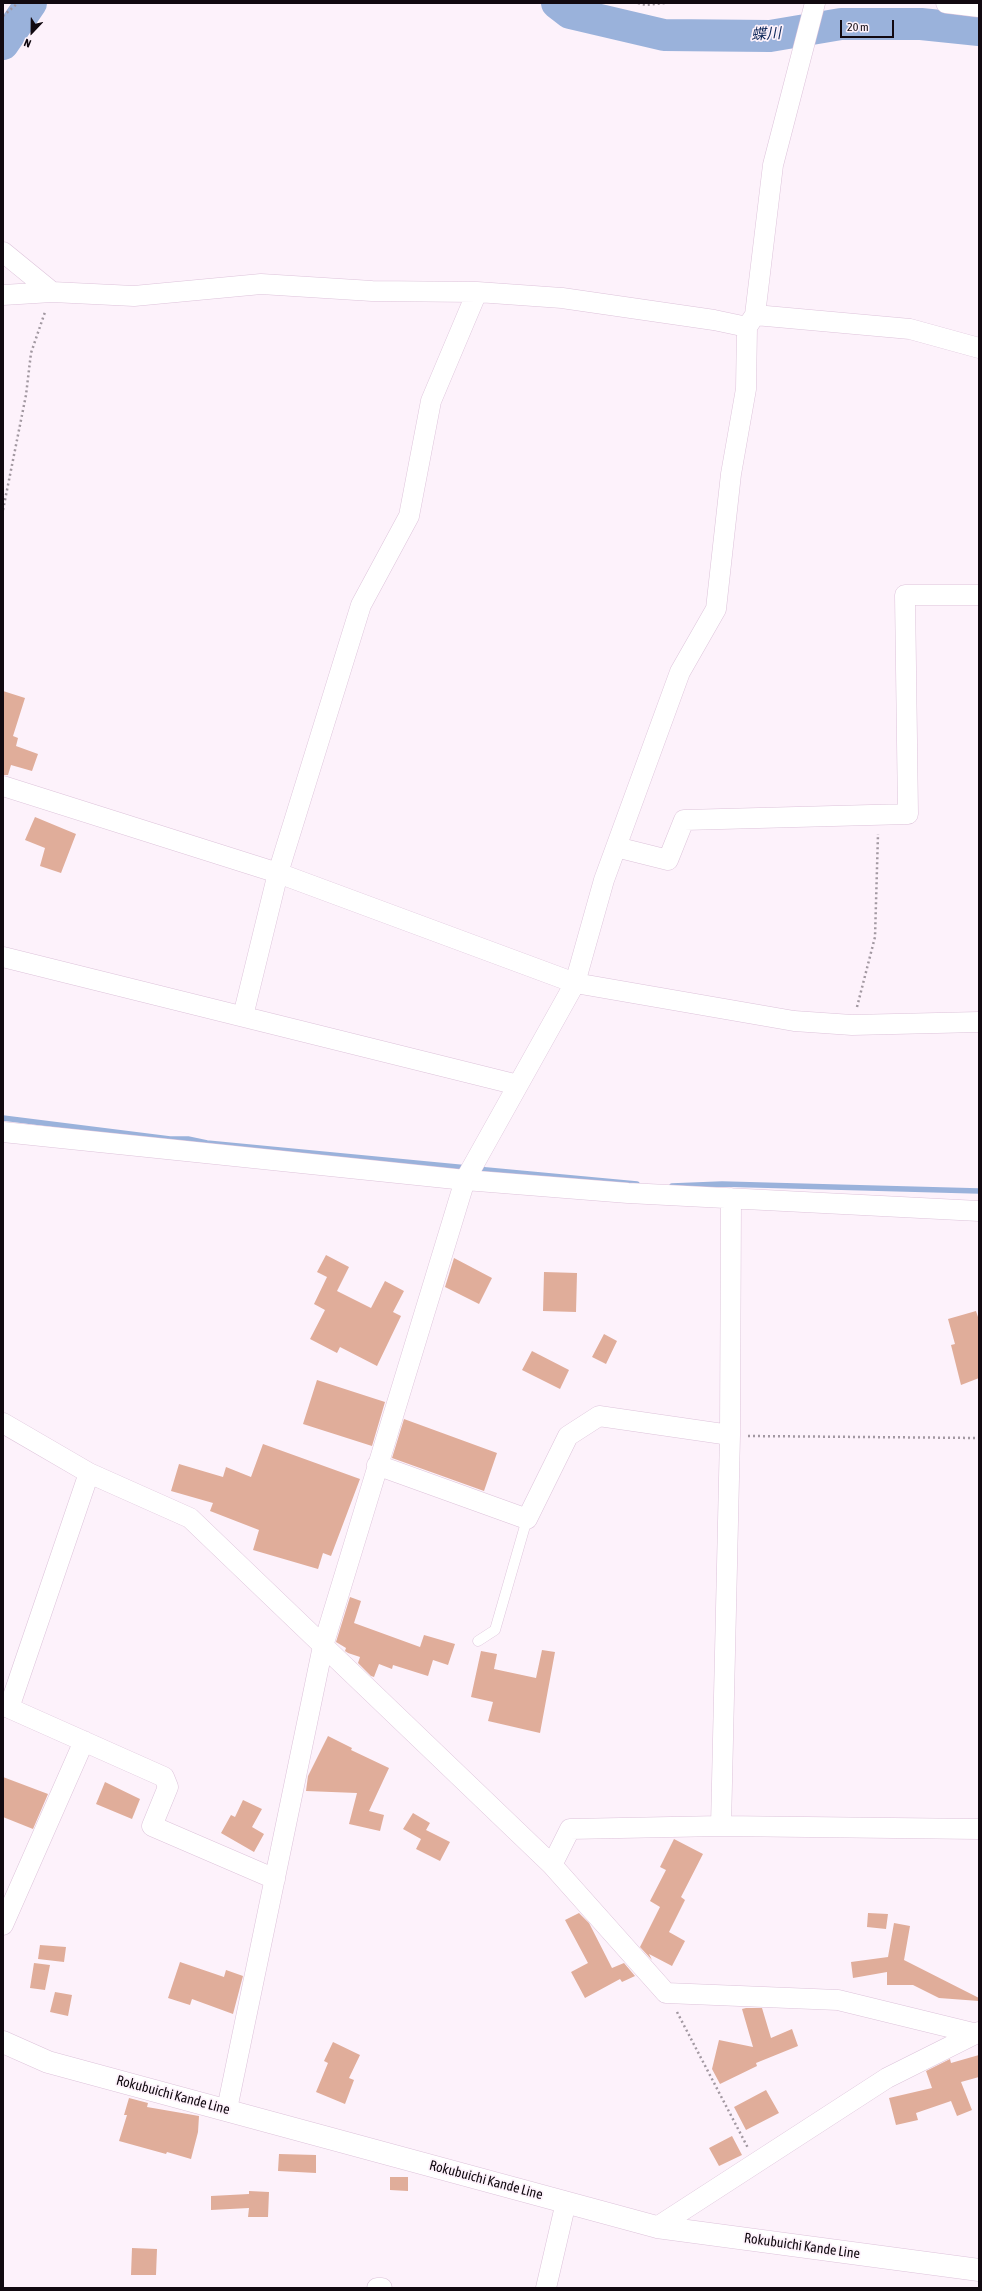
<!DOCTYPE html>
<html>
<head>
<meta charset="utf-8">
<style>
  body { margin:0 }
  #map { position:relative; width:982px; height:2291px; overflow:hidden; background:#fdf2fb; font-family:"Asap Condensed",sans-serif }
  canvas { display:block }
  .frame { position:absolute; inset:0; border:4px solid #110910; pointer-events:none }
  .north { position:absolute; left:12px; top:12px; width:40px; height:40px; -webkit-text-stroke:3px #fdf2fb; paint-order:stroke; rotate:202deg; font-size:11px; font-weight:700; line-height:16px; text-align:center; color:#110910 }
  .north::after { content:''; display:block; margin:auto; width:14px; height:18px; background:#110910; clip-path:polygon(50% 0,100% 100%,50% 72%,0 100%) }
  .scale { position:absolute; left:840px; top:20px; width:54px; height:18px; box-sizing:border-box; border:2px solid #110910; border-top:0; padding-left:5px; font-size:12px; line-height:14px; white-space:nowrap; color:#110910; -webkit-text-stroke:3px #fdf2fb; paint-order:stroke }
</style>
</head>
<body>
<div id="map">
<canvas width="982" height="2291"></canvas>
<div class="frame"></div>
<div class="north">N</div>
<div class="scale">20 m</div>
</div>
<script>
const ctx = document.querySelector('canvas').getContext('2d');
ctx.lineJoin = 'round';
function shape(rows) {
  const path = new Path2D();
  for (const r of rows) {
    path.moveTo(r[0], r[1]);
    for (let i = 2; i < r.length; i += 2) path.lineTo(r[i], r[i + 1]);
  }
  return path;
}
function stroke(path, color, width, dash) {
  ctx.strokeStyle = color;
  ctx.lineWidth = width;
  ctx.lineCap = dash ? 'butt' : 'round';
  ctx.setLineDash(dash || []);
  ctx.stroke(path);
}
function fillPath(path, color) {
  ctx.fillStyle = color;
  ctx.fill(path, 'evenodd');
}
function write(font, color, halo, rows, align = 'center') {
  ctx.font = font + ' "Asap Condensed","Noto Sans JP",sans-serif';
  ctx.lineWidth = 3.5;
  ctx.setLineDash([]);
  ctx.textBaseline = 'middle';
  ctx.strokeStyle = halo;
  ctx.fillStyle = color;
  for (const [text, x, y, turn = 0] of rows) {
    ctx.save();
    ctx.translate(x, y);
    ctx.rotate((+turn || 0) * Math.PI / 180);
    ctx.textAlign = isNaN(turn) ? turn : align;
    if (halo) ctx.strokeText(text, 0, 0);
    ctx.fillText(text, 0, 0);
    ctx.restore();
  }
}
stroke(shape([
  [3,1118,170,1139,188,1139,207,1143,468,1168],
  [476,1169,637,1184],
  [672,1186,722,1184,979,1191]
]), '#9ab2db', 5.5);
stroke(shape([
  [557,3,570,13,664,35,770,36,841,24,921,24,979,30],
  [3,44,31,3]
]), '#9ab2db', 32);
fillPath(shape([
  [3,691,25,698,13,736,18,738,16,746,38,754,32,771,11,765,8,775,3,775],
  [35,817,76,834,61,873,40,866,45,848,25,840],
  [326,1255,349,1267,337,1291,371,1308,385,1281,404,1291,393,1312,401,1316,377,1366,340,1347,337,1353,310,1339,325,1310,314,1304,327,1277,317,1272],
  [454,1258,492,1278,479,1304,445,1287],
  [544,1272,577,1273,576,1312,543,1311],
  [976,1311,979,1320,979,1378,961,1385,951,1345,955,1344,948,1319],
  [604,1334,617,1341,606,1364,592,1357],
  [532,1351,569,1370,560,1389,522,1370],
  [317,1380,385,1402,372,1446,303,1424],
  [404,1419,497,1453,484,1491,392,1458],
  [263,1444,360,1479,331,1556,323,1553,318,1569,253,1550,259,1530,210,1511,213,1503,171,1491,179,1464,223,1477,226,1467,251,1477],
  [350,1597,361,1601,354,1623,420,1647,424,1635,455,1644,448,1665,433,1660,428,1676,393,1665,392,1669,379,1664,374,1677,371,1676,358,1663,360,1657,348,1653,345,1651,346,1648,336,1642],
  [542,1650,555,1652,540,1733,488,1721,493,1702,471,1697,481,1651,497,1654,494,1669,536,1678],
  [328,1736,352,1748,351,1750,389,1768,369,1811,384,1815,380,1831,349,1824,357,1793,306,1791,308,1776],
  [3,1777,48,1794,33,1829,3,1817],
  [105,1782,140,1799,132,1819,96,1804],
  [243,1800,262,1809,252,1827,264,1834,254,1852,221,1833,231,1815,235,1817],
  [413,1813,430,1823,426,1830,450,1842,440,1861,416,1849,421,1839,403,1829],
  [674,1839,703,1854,681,1897,685,1900,669,1932,685,1941,672,1966,649,1954,652,1960,640,1947,660,1907,650,1901,666,1870,660,1867],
  [579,1913,589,1923,612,1968,624,1963,635,1976,622,1982,620,1979,585,1998,571,1972,588,1963,565,1920],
  [868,1913,888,1914,886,1929,867,1927],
  [894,1923,910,1926,904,1960,979,1998,979,2001,939,1998,913,1985,887,1985,887,1972,853,1978,851,1962,888,1957],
  [40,1945,66,1947,64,1962,38,1959],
  [180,1962,224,1977,226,1970,243,1976,233,2014,192,1999,190,2005,168,1998],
  [34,1963,50,1965,45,1990,30,1988],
  [55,1992,72,1995,68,2016,50,2012],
  [746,2008,762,2008,771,2038,792,2029,798,2046,756,2063,757,2066,720,2084,712,2069,719,2040,753,2047,742,2009],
  [333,2042,360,2055,349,2078,354,2080,345,2104,316,2092,328,2063,324,2061],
  [979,2055,979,2077,961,2082,972,2110,957,2116,951,2101,916,2113,918,2120,896,2125,889,2098,932,2088,926,2071,950,2059,951,2063],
  [766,2090,779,2113,746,2130,734,2107],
  [129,2098,148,2103,147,2107,199,2116,198,2132,191,2159,167,2152,166,2154,119,2141,127,2115,124,2115],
  [732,2136,742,2155,719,2166,709,2148],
  [279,2154,316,2155,316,2173,278,2171],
  [390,2177,408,2177,408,2191,390,2190],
  [249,2191,269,2192,268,2217,248,2217,249,2208,211,2210,211,2196,249,2194],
  [132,2248,157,2249,156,2275,131,2275]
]), '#e0ad9a');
const service = shape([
  [478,1641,495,1630,527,1519]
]);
const minor = shape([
  [946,3,979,7],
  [3,252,52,292],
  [3,295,52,292,134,296,261,284,372,291,477,292,562,298,714,320,747,327],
  [755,315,910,329,979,348],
  [3,786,278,873,575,983,794,1021,852,1025,979,1022],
  [616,847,668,860,684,820,908,814,905,595,979,595],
  [3,957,518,1085],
  [243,1016,278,873,361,605,409,516,431,401,477,292],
  [3,1132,465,1180,628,1193,979,1211],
  [731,1198,730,1435,721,1826,979,1829],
  [3,1423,89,1473,190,1518,552,1865,666,1993,838,2000,973,2033],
  [377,1465,527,1519,568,1436,599,1416,730,1435],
  [3,1706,9,1708,89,1473],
  [9,1708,164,1777,168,1787,152,1826,275,1879],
  [552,1865,570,1829,721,1826],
  [3,1925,84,1741],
  [227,2109,323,1646,465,1180,575,983,604,880,680,672,716,609,731,474,746,389,747,327,755,315,773,165,815,3],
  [657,2227,887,2078,979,2032],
  [377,2288,382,2288],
  [546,2288,566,2202]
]);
const secondary = shape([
  [3,2042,48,2062,657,2227,979,2270]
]);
stroke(service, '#ddc3da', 11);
stroke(minor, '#ddc3da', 21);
stroke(secondary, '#ddc3da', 23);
stroke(shape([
  [638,3,646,5,665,3],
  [3,16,18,3],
  [3,510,26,395,31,353,45,312],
  [857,1007,875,937,878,834],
  [748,1436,979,1438],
  [677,2012,748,2148]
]), '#a298a1', 2.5, [2, 3]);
stroke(service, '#fff', 10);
stroke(minor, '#fff', 20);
stroke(secondary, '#fff', 22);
write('14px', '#110910', '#fdf2fb', [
  ["Rokubuichi Kande Line",173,2095,15],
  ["Rokubuichi Kande Line",486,2180,15],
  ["Rokubuichi Kande Line",802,2246,8]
]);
write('italic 15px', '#0d2759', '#fdf2fb', [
  ["蝶川",766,34,-3]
]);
</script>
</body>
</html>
